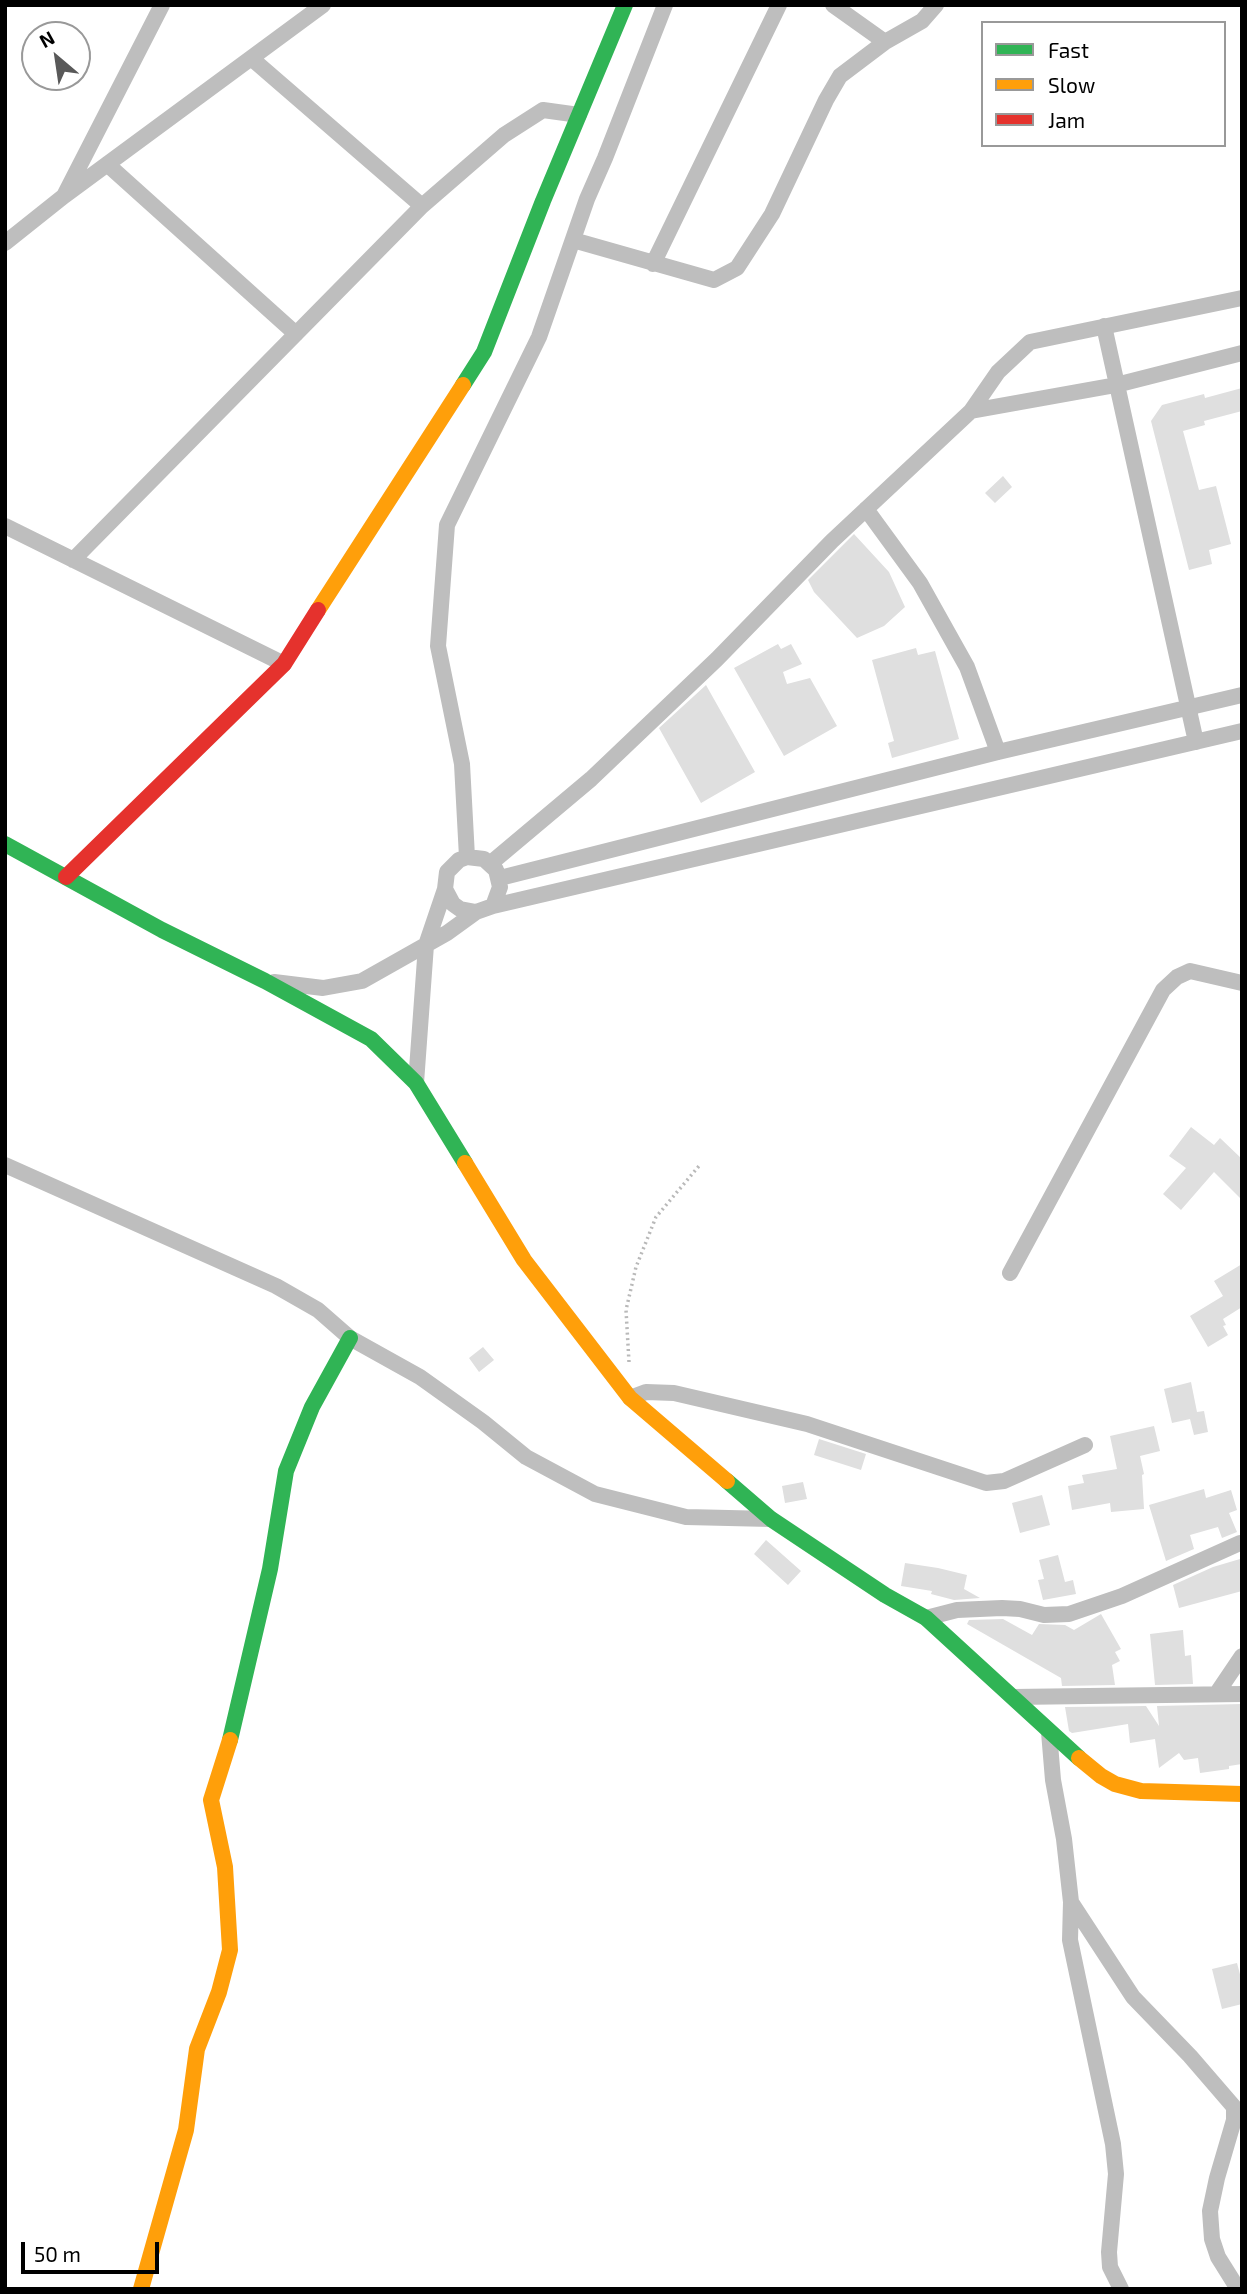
<!DOCTYPE html>
<html>
<head>
<meta charset="utf-8">
<style>
  body { margin:0 }
  #map { position:relative; width:1247px; height:2294px; overflow:hidden; background:#fff; font-family:"Exo 2",sans-serif }
  canvas { display:block }
  .frame { position:absolute; inset:0; border:7px solid #000; pointer-events:none }
  .legend { position:absolute; left:981px; top:21px; width:245px; height:126px; box-sizing:border-box; background:#fff; border:2px solid #999; margin:0; padding:9px 12px; list-style:none; font-size:21px; color:#000 }
  .legend li { display:flex; align-items:center; gap:14px; height:35px }
  .legend b { width:35px; border:2px solid #999 }
  .north { position:absolute; left:21px; top:21px; width:70px; height:70px; box-sizing:border-box; background:#fff; border:2px solid #999; border-radius:50%; rotate:331deg; font-size:19px; font-weight:700; line-height:28px; text-align:center; color:#000 }
  .north::after { content:''; display:block; margin:auto; width:24px; height:32px; background:#595959; clip-path:polygon(50% 0,100% 100%,50% 72%,0 100%) }
  .scale { position:absolute; left:21px; top:2242px; width:138px; height:32px; box-sizing:border-box; border:4px solid #000; border-top:0; padding-left:9px; font-size:21px; line-height:24px; white-space:nowrap; color:#000; -webkit-text-stroke:5px #fff; paint-order:stroke }
</style>
</head>
<body>
<div id="map">
<canvas width="1247" height="2294"></canvas>
<div class="frame"></div>
<ul class="legend">
<li><b style="height:9px;background:#30b455"></b>Fast</li>
<li><b style="height:9px;background:#ff9f0a"></b>Slow</li>
<li><b style="height:9px;background:#e5322d"></b>Jam</li>
</ul>
<div class="north">N</div>
<div class="scale">50 m</div>
</div>
<script>
const ctx = document.querySelector('canvas').getContext('2d');
ctx.lineJoin = 'round';
function fillPath(path, color) {
  ctx.fillStyle = color;
  ctx.fill(path, 'evenodd');
}
function shape(rows) {
  const path = new Path2D();
  for (const r of rows) {
    path.moveTo(r[0], r[1]);
    for (let i = 2; i < r.length; i += 2) path.lineTo(r[i], r[i + 1]);
  }
  return path;
}
function stroke(path, color, width, dash) {
  ctx.strokeStyle = color;
  ctx.lineWidth = width;
  ctx.lineCap = dash ? 'butt' : 'round';
  ctx.setLineDash(dash || []);
  ctx.stroke(path);
}
fillPath(shape([
  [1242,388,1242,411,1204,421,1205,425,1183,431,1199,490,1216,486,1231,544,1209,550,1212,564,1189,570,1151,421,1162,405,1204,394,1205,398],
  [1003,476,1012,487,995,503,985,493],
  [854,534,889,572,905,607,884,626,857,638,814,592,808,580],
  [778,644,781,649,791,644,802,664,783,672,787,684,810,678,837,726,784,756,734,668],
  [916,648,918,655,935,651,959,739,892,758,888,743,894,741,872,660],
  [706,685,755,772,701,803,659,728],
  [1191,1127,1214,1145,1220,1138,1242,1159,1242,1200,1214,1172,1181,1210,1163,1194,1186,1168,1169,1156],
  [1242,1264,1242,1307,1223,1319,1226,1325,1223,1326,1228,1335,1208,1347,1190,1316,1223,1296,1214,1281],
  [483,1347,494,1360,479,1372,469,1358],
  [1191,1382,1197,1412,1204,1411,1208,1432,1194,1435,1190,1419,1172,1423,1164,1389],
  [1154,1426,1160,1451,1140,1456,1144,1474,1142,1475,1144,1509,1111,1512,1110,1503,1072,1510,1068,1486,1084,1483,1082,1475,1117,1469,1110,1436],
  [819,1439,866,1454,861,1470,814,1455],
  [803,1482,807,1499,785,1503,782,1486],
  [1204,1489,1206,1498,1231,1490,1237,1510,1229,1513,1237,1532,1222,1538,1218,1527,1190,1535,1194,1549,1166,1561,1149,1505],
  [1042,1495,1050,1525,1020,1533,1012,1503],
  [766,1540,801,1571,788,1585,754,1554],
  [1058,1555,1065,1582,1073,1580,1076,1594,1043,1600,1038,1580,1044,1579,1039,1560],
  [1240,1559,1242,1567,1242,1591,1179,1608,1173,1585,1213,1567],
  [905,1563,938,1568,967,1575,964,1589,980,1598,954,1600,931,1594,932,1591,901,1586],
  [1101,1614,1121,1649,1115,1652,1120,1661,1112,1665,1115,1685,1062,1686,1061,1678,967,1624,969,1620,1003,1619,1032,1635,1039,1624,1065,1625,1074,1630],
  [1183,1630,1185,1656,1191,1655,1193,1684,1155,1685,1150,1634],
  [1242,1704,1242,1764,1229,1766,1229,1769,1200,1773,1198,1758,1184,1760,1179,1753,1159,1768,1155,1739,1130,1743,1128,1724,1072,1733,1069,1731,1065,1707,1146,1706,1159,1726,1157,1706],
  [1237,1963,1242,1982,1242,2004,1222,2009,1212,1969]
]), '#dfdfdf');
stroke(shape([
  [629,1362,626,1310,636,1267,656,1217,699,1166]
]), '#b9b9b9', 3.5, [2, 3.5]);
stroke(shape([
  [833,5,885,42],
  [251,58,422,206],
  [107,164,296,334],
  [64,196,323,5],
  [573,240,714,280,737,268,772,214,826,100,840,76,885,42,922,21,936,5],
  [5,243,64,196,162,5],
  [653,264,779,5],
  [1104,326,1196,742],
  [971,411,1116,385,1242,353],
  [866,509,920,583,967,667,998,752],
  [5,526,284,664],
  [73,560,422,206,504,135,543,110,579,115],
  [467,857,462,764,438,646,447,525,539,337,587,199,605,158,665,5],
  [491,863,591,779,717,659,832,541,971,411,998,372,1030,342,1242,298],
  [500,878,998,752,1242,695],
  [493,906,1242,731],
  [274,982,323,988,362,981,447,933,476,912,493,906,500,887,496,870,484,859,467,857,459,860,447,872,445,889,453,904,460,909,476,912],
  [416,1083,426,945,445,889],
  [5,1165,276,1286,318,1310,350,1338,420,1377,483,1422,526,1457,595,1494,686,1517,771,1519],
  [1010,1273,1163,990,1177,977,1190,971,1242,983],
  [630,1398,646,1392,674,1393,807,1424,986,1483,1004,1481,1085,1445],
  [926,1618,957,1610,1002,1608,1020,1609,1044,1615,1069,1614,1122,1596,1240,1543],
  [1217,1693,1242,1656],
  [1013,1697,1242,1694],
  [1049,1732,1053,1780,1064,1839,1071,1902,1070,1940,1113,2144,1116,2174,1109,2252,1110,2267,1121,2289],
  [1071,1902,1133,1997,1190,2056,1234,2107,1234,2120,1217,2178,1210,2211,1212,2239,1218,2257,1238,2289]
]), '#bebebe', 16);
stroke(shape([
  [463,385,484,352,543,201,625,5],
  [5,844,162,930,265,981,371,1039,416,1083,465,1163],
  [727,1481,771,1519,885,1595,926,1618,1079,1758],
  [230,1740,270,1569,286,1471,312,1407,350,1338]
]), '#30b455', 16);
stroke(shape([
  [318,610,463,385],
  [465,1163,524,1260,630,1398,727,1481],
  [1079,1758,1101,1776,1115,1784,1141,1791,1242,1794],
  [141,2289,186,2130,197,2049,219,1992,230,1950,225,1867,211,1800,230,1740]
]), '#ff9f0a', 16);
stroke(shape([
  [66,877,284,664,318,610]
]), '#e5322d', 16);
</script>
</body>
</html>
